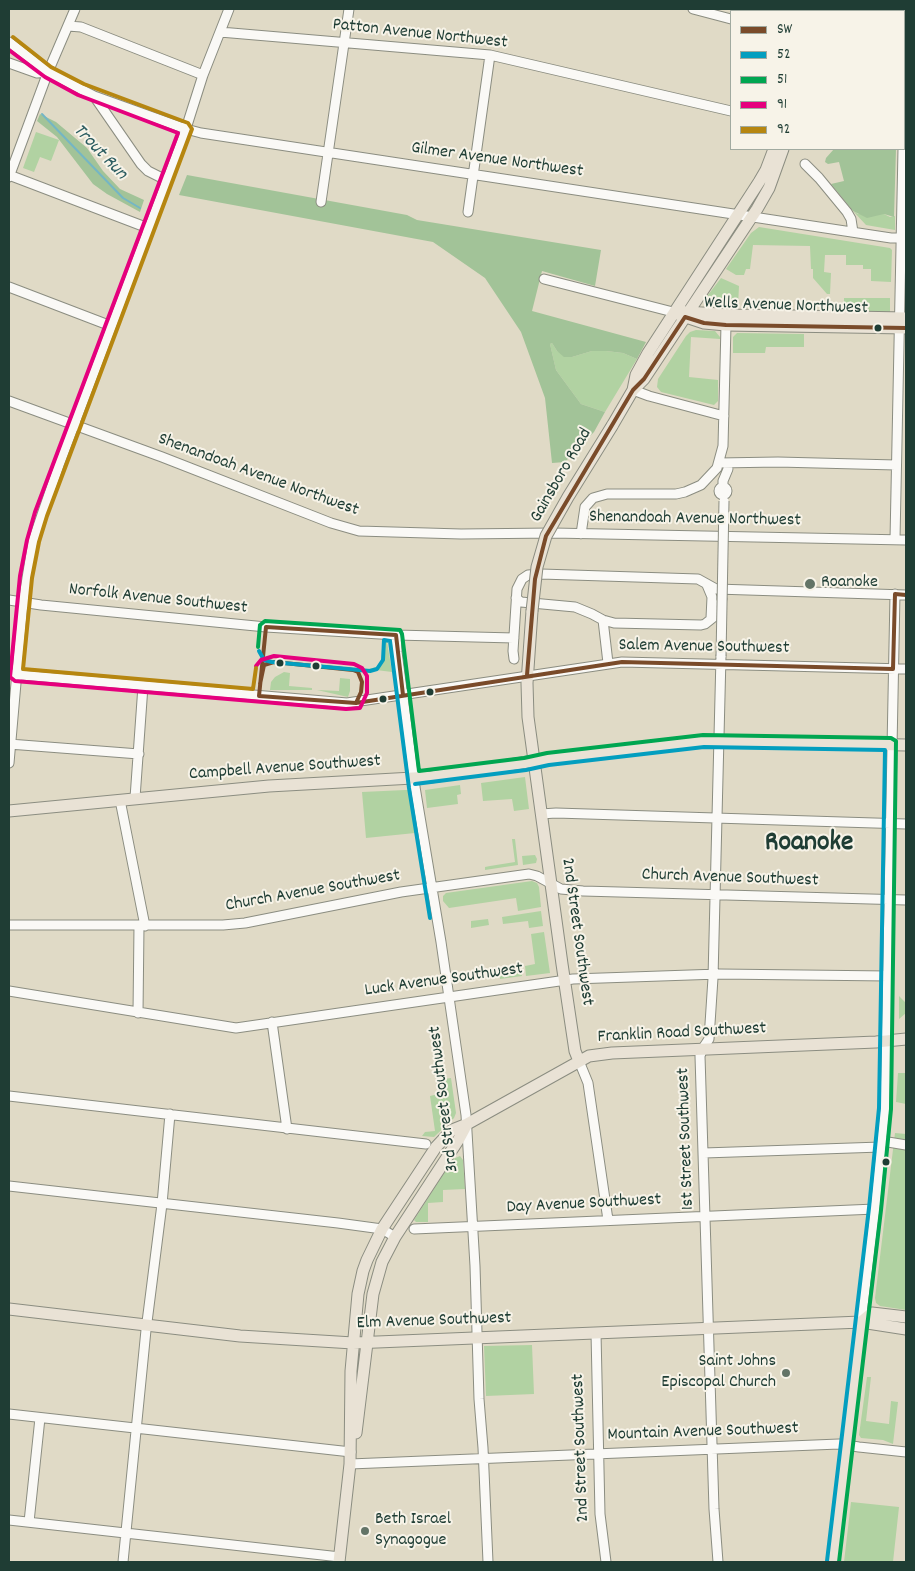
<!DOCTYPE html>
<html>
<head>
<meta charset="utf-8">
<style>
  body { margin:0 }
  #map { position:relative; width:915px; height:1571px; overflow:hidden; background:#e0dac6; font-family:Dekko,sans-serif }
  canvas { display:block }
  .frame { position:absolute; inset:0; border:10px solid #1f3d34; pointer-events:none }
  .legend { position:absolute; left:730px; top:10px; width:175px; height:140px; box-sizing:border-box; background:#f7f3e8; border:1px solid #a1aaa0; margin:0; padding:6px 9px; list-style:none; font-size:15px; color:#1f3d34 }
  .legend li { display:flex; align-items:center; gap:10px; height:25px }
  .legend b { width:25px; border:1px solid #a1aaa0 }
</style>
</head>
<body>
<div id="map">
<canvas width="915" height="1571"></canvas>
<div class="frame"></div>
<ul class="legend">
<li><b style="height:6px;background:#7a4b2a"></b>SW</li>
<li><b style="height:6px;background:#039ebf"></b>52</li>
<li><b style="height:6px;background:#00a651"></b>51</li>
<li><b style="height:6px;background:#e5007d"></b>91</li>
<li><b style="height:6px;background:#b68610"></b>92</li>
</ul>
</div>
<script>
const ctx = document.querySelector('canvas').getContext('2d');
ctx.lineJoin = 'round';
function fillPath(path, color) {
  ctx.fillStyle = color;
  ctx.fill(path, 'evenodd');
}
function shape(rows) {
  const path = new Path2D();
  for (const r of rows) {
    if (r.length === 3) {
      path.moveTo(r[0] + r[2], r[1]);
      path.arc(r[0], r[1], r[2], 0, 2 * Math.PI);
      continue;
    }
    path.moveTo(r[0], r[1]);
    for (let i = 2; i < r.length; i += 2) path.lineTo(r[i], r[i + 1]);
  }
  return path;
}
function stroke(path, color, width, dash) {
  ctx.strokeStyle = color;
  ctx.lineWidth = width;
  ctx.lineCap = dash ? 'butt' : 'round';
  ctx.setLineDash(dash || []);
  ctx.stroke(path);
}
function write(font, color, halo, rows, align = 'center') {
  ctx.font = font + ' Dekko,sans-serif';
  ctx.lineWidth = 4;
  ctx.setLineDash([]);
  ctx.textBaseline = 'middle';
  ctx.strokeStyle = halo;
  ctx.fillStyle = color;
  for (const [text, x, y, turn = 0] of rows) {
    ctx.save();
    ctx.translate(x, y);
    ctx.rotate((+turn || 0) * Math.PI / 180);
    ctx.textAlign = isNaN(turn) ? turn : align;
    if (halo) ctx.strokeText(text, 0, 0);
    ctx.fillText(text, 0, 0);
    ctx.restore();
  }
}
fillPath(shape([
  [36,132,59,140,51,161,40,157,34,172,23,168],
  [853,211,858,214,884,214,890,217,895,216,895,230,866,225],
  [759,227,890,248,892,250,891,282,871,281,871,269,863,269,863,265,846,265,846,255,825,255,824,272,831,273,830,294,827,294,813,278,813,269,811,269,810,246,753,245,750,269,746,269,744,275,736,275,726,269,751,233],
  [721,278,739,286,738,306,735,309,715,308,709,303,708,295],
  [844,298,890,298,890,312,844,312],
  [696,330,715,331,720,337,720,339,691,337,689,377,718,380,718,401,714,405,661,392,657,387,658,379,686,336,690,332],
  [737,333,804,334,804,347,766,347,765,353,733,353,733,337],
  [552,343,557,351,572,357,592,351,606,351,623,353,637,359,605,412,581,404,556,370,550,344],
  [383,641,387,642,392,672,368,669,377,667,383,662],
  [284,672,290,673,289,686,312,688,312,690,270,690,271,682,275,677],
  [340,678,350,679,350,691,348,697,317,690,339,691],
  [525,777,529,809,514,811,512,799,483,801,481,783],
  [460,785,461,794,457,795,458,804,427,808,425,790],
  [405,790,408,790,409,793,415,833,366,838,362,792],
  [512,839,515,839,518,865,485,870,485,867,490,866,515,862],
  [535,855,537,859,536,863,523,865,522,856],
  [532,881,537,883,539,887,541,907,518,911,516,898,449,908,443,901,443,896,446,893],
  [541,911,543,926,529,928,528,921,503,924,502,917],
  [488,919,489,925,471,928,471,921],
  [544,932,550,973,526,976,525,966,535,964,531,934],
  [521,966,522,976,500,979,499,969],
  [899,996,906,1003,906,1013,899,1019],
  [898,1073,906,1073,906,1104,896,1102],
  [451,1078,456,1113,454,1118,434,1137,422,1136,425,1132,435,1131,430,1096,438,1094,436,1080],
  [895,1133,906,1134,906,1310,880,1306,876,1303,875,1298],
  [460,1156,463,1160,465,1189,443,1190,443,1202,428,1203,428,1222,416,1222,414,1220,453,1159],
  [532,1345,534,1394,486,1396,484,1346],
  [867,1377,871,1377,866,1421,889,1424,891,1401,898,1402,893,1444,883,1440,861,1438,859,1435],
  [851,1502,899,1507,893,1562,844,1562]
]), '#b1d2a2');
fillPath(shape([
  [40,114,56,122,87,148,103,171,120,189,144,200,140,212,107,194,93,184,57,137,37,121],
  [834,149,896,149,894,217,884,214,867,218,853,211,831,184,844,181,839,162,828,164,825,162,826,158],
  [187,175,407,215,417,220,601,250,595,286,542,271,532,311,646,342,637,359,623,353,606,351,592,351,572,357,564,357,557,351,552,343,550,344,556,370,581,404,605,412,594,432,565,462,552,463,545,398,521,332,485,278,433,242,179,195]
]), '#a2c398');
stroke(shape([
  [42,114,123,198,140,208]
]), '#74b6c5', 2);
const minor = shape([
  [693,9,731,19],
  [68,26,81,27,203,75],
  [220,32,490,55,731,111],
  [9,42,48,72,94,96,186,129,201,133,891,238,906,238],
  [9,63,37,73,48,72],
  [94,96,141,164,148,171,166,180],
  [904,112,906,19],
  [904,133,906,133],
  [805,164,819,178,847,212,851,219,853,232],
  [9,175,148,228],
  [9,177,48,72,75,9],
  [321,202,349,9],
  [468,212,490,55],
  [544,279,673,312],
  [9,287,111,326],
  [633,390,649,396,724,416],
  [9,401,162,457,331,523,359,531,461,534,553,533,906,540],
  [719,463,778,462,896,465],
  [723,487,723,481,728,469],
  [723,491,4],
  [581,534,585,507,593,498,607,494,676,494,685,492,701,485,717,468,723,446,726,325],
  [895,539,903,149],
  [707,585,712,597,711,618],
  [516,598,521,602,575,607,592,614,603,620,614,623,701,625,705,624,715,616,722,599],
  [9,600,41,605,266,627,396,635,514,638],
  [603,620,608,663],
  [396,635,397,652,415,787,441,942,466,1115,475,1266,479,1399,483,1448,488,1562],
  [514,659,513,651,517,589,522,579,528,575,541,574,698,579,716,589,906,595],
  [9,674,347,703,622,662,906,669],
  [9,744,139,754],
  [9,763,23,603,33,541,59,465,183,138,203,75,229,9],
  [135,798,143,686],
  [120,800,145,926],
  [541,814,556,813,906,824],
  [9,925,223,925,245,923,401,892,529,874,537,876,561,889,583,891,906,900],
  [9,991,236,1028,573,979,719,974,888,976],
  [138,1013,139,926],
  [272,1022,287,1129],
  [579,1061,588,1083,608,1220],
  [9,1096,426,1144],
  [882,1141,906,1145],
  [704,1153,881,1147],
  [9,1186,338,1223,382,1229,395,1237],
  [414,1229,875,1209],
  [861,1322,875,1209,885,1108,895,594],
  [596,1333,600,1514,606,1562],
  [9,1414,351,1452],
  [350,1464,839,1444,859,1447,906,1452],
  [9,1520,340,1557],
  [29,1522,40,1418],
  [123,1562,146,1330,162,1204,170,1114],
  [718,1562,714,1509,700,1056,703,1048,709,1039,713,978,721,656]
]);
const major = shape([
  [791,11,791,9],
  [685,312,738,315,906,318],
  [680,315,704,323,726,325,906,328],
  [633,390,644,379,757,209,769,188,783,149],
  [612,426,633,390,636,375,648,353,759,182,766,170,774,149],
  [532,611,527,683,528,717,562,964,575,1051,579,1061],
  [9,811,269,786,431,777,548,759,704,741,906,745],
  [9,1309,240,1336,353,1343,861,1322,906,1329],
  [861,1322,872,1313,906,1317],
  [356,1433,373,1294,382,1262,395,1237,459,1139,467,1124],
  [339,1562,350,1464,351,1371,358,1294,363,1271,367,1260,382,1229,436,1147,452,1130,467,1124,589,1056,612,1053,876,1042,906,1039],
  [833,1562,861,1322]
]);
stroke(minor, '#8b8d81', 11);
stroke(major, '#8b8d81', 13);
stroke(minor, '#faf9f6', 9);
stroke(major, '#e9e2d5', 11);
const minorBridge = shape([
  [721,656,724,501]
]);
const majorBridge = shape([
  [532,611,537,567,546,536,568,497,612,426]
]);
stroke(minorBridge, '#8b8d81', 11, []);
stroke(majorBridge, '#8b8d81', 13, []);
stroke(minorBridge, '#faf9f6', 9);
stroke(majorBridge, '#e9e2d5', 11);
stroke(shape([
  [527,675,535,579,546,536,633,390,644,379,685,317,704,323,726,325,906,328],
  [260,684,264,665,274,662,353,670,358,672,362,682,361,692,356,703],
  [259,696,356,703,622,662,893,669,895,594,906,595],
  [259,696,266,627,396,635,403,695]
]), '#7a4b2a', 4);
stroke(shape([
  [259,651,264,660,272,662,370,671,377,669,383,660,384,640,390,641,409,788,430,918],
  [415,784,526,770,549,765,704,747,885,750,879,1108,869,1208,827,1561]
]), '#039ebf', 4);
stroke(shape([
  [258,647,260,625,265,621,400,630,402,634,419,771,524,758,547,753,703,735,891,738,896,741,891,1109,881,1210,839,1562]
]), '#00a651', 4);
stroke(shape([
  [9,50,45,77,78,95,178,133,35,512,27,540,20,576,10,677,15,681,346,709,360,708,367,693,367,676,362,668,354,664,274,656,261,660,256,666]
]), '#e5007d', 4);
stroke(shape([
  [13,37,51,67,84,84,188,123,192,129,47,516,39,542,32,578,23,669,253,689,256,668]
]), '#b68610', 4);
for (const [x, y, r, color] of [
  [878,328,4.5,"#1f3d34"],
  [810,584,6,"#637467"],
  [280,663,4.5,"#1f3d34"],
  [316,666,4.5,"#1f3d34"],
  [430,692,4.5,"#1f3d34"],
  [383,699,4.5,"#1f3d34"],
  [886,1162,4.5,"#1f3d34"],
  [786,1373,5,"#637467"],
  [365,1531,5,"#637467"]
]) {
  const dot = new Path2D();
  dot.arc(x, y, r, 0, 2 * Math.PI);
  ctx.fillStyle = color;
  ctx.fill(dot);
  stroke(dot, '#f7f3e8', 2);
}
write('18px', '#1f3d34', '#f7f3e8', [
  ["Patton Avenue Northwest",420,35,6],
  ["Gilmer Avenue Northwest",497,161,8],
  ["Wells Avenue Northwest",786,307,2],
  ["Shenandoah Avenue Northwest",258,476,20],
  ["Gainsboro Road",562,476,-60],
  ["Shenandoah Avenue Northwest",695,520,1],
  ["Norfolk Avenue Southwest",158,600,6],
  ["Salem Avenue Southwest",704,648,1],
  ["Campbell Avenue Southwest",285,769,-4],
  ["Church Avenue Southwest",730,879,2],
  ["Church Avenue Southwest",313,892,-10],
  ["2nd Street Southwest",576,932,82],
  ["Luck Avenue Southwest",444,981,-8],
  ["Franklin Road Southwest",682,1034,-3],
  ["3rd Street Southwest",445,1099,-97],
  ["1st Street Southwest",687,1139,-92],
  ["Day Avenue Southwest",584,1205,-3],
  ["Elm Avenue Southwest",434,1322,-2],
  ["Mountain Avenue Southwest",703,1433,-2],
  ["2nd Street Southwest",582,1448,-92]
]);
write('18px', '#1f3d34', '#f7f3e8', [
  ["Roanoke",821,584],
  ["Saint Johns",776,1363,"right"],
  ["Episcopal Church",776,1384,"right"],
  ["Beth Israel",375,1521],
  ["Synagogue",375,1542]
], 'left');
write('italic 19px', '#2b5c60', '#f7f3e8', [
  ["Trout Run",99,153,46]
]);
write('bold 28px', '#1f3d34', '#f7f3e8', [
  ["Roanoke",809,845]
]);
</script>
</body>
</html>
